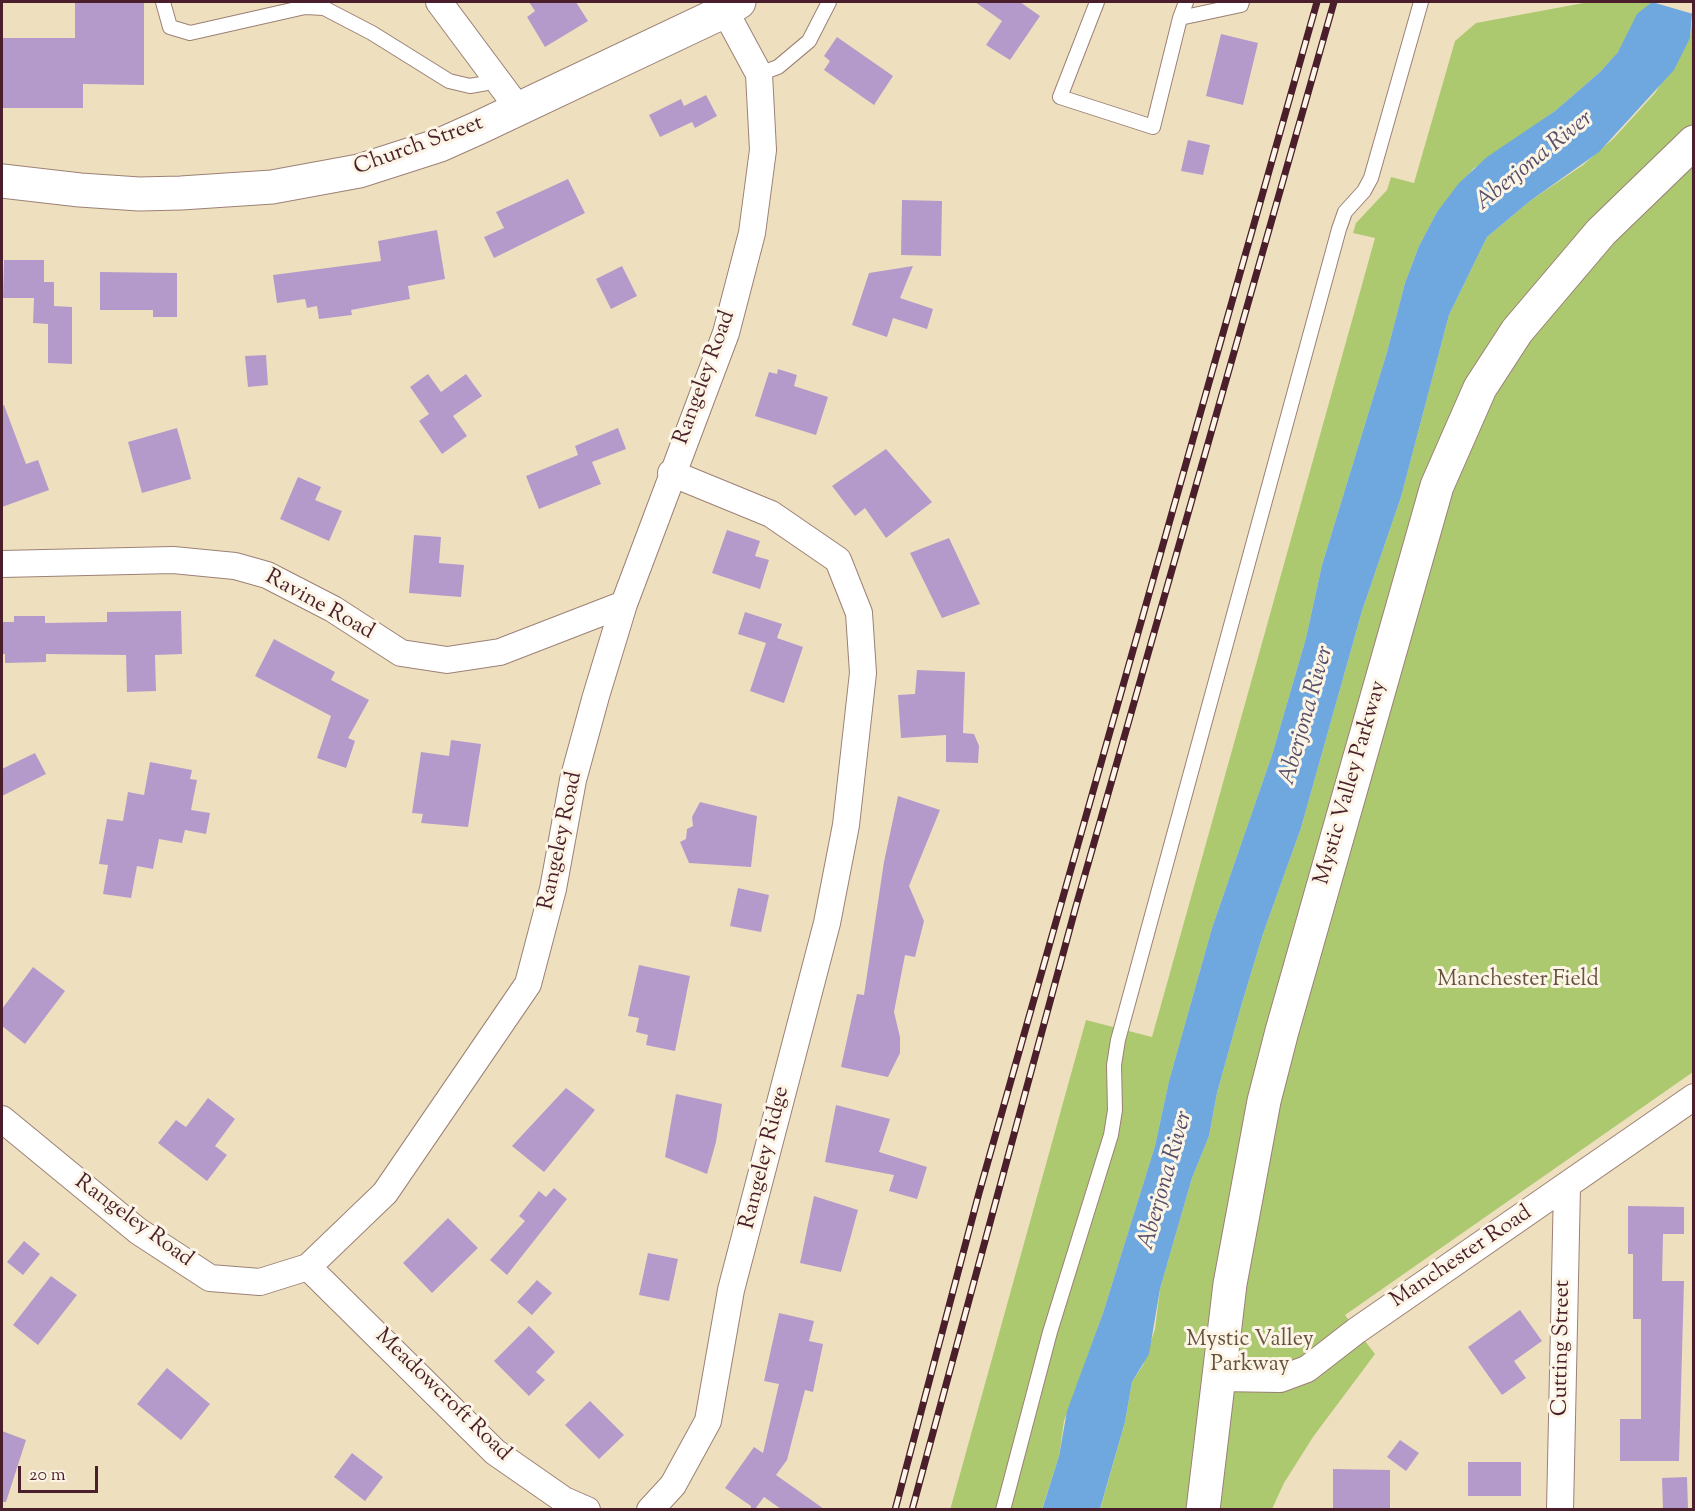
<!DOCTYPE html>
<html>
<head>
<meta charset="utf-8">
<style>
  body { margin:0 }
  #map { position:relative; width:1695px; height:1511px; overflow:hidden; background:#eee0bf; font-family:"Sorts Mill Goudy",serif }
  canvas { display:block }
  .frame { position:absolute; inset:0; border:3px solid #4a1f2b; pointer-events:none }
  .scale { position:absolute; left:18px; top:1466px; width:80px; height:27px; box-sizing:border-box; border:3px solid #4a1f2b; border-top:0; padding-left:8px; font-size:18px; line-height:21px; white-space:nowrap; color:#4a1f2b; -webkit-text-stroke:4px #fcf5e5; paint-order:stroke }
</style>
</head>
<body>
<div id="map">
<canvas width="1695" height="1511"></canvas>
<div class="frame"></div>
<div class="scale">20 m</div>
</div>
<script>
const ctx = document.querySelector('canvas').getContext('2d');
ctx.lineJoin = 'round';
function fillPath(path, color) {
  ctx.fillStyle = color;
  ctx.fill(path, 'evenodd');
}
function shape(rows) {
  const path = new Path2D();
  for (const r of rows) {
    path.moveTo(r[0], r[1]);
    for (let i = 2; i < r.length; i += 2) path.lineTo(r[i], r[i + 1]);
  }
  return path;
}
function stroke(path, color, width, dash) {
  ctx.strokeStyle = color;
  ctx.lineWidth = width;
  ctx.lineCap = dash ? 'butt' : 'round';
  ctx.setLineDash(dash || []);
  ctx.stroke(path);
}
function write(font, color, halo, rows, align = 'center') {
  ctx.font = font + ' "Sorts Mill Goudy",serif';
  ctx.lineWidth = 6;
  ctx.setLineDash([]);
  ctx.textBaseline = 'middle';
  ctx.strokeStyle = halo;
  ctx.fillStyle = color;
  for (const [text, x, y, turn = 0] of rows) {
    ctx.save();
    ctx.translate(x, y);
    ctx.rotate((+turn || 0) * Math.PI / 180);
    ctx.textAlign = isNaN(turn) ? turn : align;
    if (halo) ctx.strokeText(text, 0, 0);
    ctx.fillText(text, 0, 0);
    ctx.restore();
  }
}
fillPath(shape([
  [1589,2,1652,2,1618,52,1600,72,1555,111,1473,169,1437,212,1419,246,1405,283,1387,352,1322,565,1306,638,1272,755,1212,928,1169,1081,1155,1146,1103,1313,1064,1421,1059,1456,1042,1509,950,1510,1086,1020,1152,1037,1375,238,1353,233,1356,223,1387,190,1391,177,1414,183,1455,41,1476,23],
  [1693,14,1693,1072,1345,1315,1375,1354,1313,1437,1284,1483,1272,1509,1100,1510,1125,1422,1132,1382,1143,1365,1155,1329,1160,1289,1192,1178,1209,1136,1217,1093,1242,1003,1263,934,1301,828,1362,611,1401,497,1449,315,1487,237,1530,201,1583,165,1614,138,1655,93,1690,38]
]), '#acc970');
fillPath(shape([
  [1652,2,1693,2,1690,38,1674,70,1599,152,1530,201,1487,237,1449,315,1401,497,1362,611,1301,828,1263,934,1242,1003,1217,1093,1209,1136,1192,1178,1160,1289,1149,1354,1132,1382,1125,1422,1100,1509,1042,1510,1059,1456,1067,1411,1103,1313,1155,1146,1169,1081,1212,928,1272,755,1306,638,1322,565,1387,352,1405,283,1419,246,1437,212,1459,183,1487,157,1555,111,1600,72,1618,52,1637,14]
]), '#6fa8de');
fillPath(shape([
  [1652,2,1693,2,1693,16,1693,14]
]), '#eee0bf');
fillPath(shape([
  [75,2,144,2,144,85,83,84,83,108,2,108,2,38,75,38],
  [529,2,576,2,588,21,545,47,527,17,535,11],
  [975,2,1020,2,1040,16,1010,60,986,45,1002,21],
  [1221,34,1258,43,1243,105,1206,96],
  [837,37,893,76,874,105,824,70,830,61,824,56],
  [706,95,717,116,695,128,692,122,660,137,649,115,681,99,684,106],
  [1188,140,1210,145,1203,175,1181,171],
  [568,179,585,213,494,258,484,237,504,228,496,212],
  [902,200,942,201,941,256,901,255],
  [437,230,445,279,408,286,410,299,351,310,352,315,319,319,317,306,307,308,305,299,277,303,273,275,381,261,378,241],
  [4,260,44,260,44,282,54,282,54,306,72,307,72,364,48,363,48,324,33,323,34,298,3,298],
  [622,266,637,296,611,309,596,279],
  [913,266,900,298,933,309,927,329,893,318,887,337,852,325,869,273],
  [100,272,177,273,177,317,153,317,153,310,100,310],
  [266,355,268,385,248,387,245,356],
  [778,369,797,375,794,386,828,397,816,435,755,416,769,372,777,374],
  [428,374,441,392,466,374,482,396,453,416,467,436,442,454,419,421,429,414,410,387],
  [4,405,26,464,38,460,49,490,2,507,2,406],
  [177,428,191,479,142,493,128,442],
  [618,428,626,449,592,462,601,484,539,509,526,476,578,455,575,446],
  [886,449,932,502,886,538,865,508,855,516,832,486],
  [298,477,321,487,315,500,342,511,329,541,280,519],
  [727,530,760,541,755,556,769,560,760,589,712,573],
  [414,535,441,537,439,563,464,565,461,597,409,593],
  [949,538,980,604,942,618,910,553],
  [181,611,182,654,155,655,156,691,127,692,126,655,46,654,46,662,5,663,5,654,2,654,2,622,14,622,14,616,45,616,45,623,107,622,107,612],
  [745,612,782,624,777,638,803,647,784,703,750,691,766,643,738,634],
  [274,639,335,672,331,680,369,700,348,738,355,741,346,768,317,758,331,716,255,676],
  [917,670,965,672,963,733,974,734,979,746,978,763,946,762,946,735,901,738,898,695,915,694],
  [451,740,481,744,468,827,421,823,423,814,412,813,421,752,449,756],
  [35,753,46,774,2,796,2,769],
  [150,762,192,770,190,779,197,780,191,810,210,813,206,834,185,830,182,843,159,839,153,869,137,866,131,898,103,894,108,865,99,864,107,819,123,821,128,792,144,795],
  [898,796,940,810,909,886,924,921,915,957,905,955,894,1012,900,1037,900,1053,888,1077,841,1067,857,994,864,995,884,862],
  [700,802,757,816,751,867,689,863,680,842,686,839,687,829,693,826,692,817],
  [738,888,769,895,761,932,730,926],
  [639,965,690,976,675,1051,646,1045,648,1035,636,1032,639,1018,628,1016],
  [33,967,65,991,25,1044,2,1026,2,1009],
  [566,1088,595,1110,544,1172,512,1146],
  [676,1094,722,1104,716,1142,707,1174,665,1157],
  [208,1098,235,1119,215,1146,227,1155,207,1181,158,1143,176,1120,186,1127],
  [836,1105,890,1119,879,1152,927,1167,917,1199,889,1191,894,1175,825,1162],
  [554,1188,567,1199,507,1275,490,1260,525,1221,519,1216,539,1191,546,1197],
  [814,1196,858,1210,841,1272,800,1263],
  [1628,1206,1684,1207,1684,1234,1663,1234,1662,1281,1684,1281,1679,1461,1620,1461,1620,1419,1641,1419,1641,1319,1633,1319,1633,1254,1628,1254],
  [448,1218,478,1248,432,1293,403,1263],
  [24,1241,40,1254,23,1275,7,1262],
  [648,1253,678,1259,669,1301,639,1295],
  [51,1276,77,1295,38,1345,13,1325],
  [537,1280,552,1293,532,1315,517,1302],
  [1520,1310,1542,1341,1514,1361,1526,1378,1502,1395,1468,1347],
  [779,1313,814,1321,809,1341,823,1344,813,1392,805,1390,787,1460,776,1475,824,1509,781,1509,764,1497,755,1509,751,1509,751,1506,725,1488,754,1447,763,1453,779,1384,764,1381],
  [529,1326,555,1352,536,1372,545,1380,529,1396,494,1361],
  [167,1368,210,1404,181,1440,137,1404],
  [590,1401,624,1435,599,1459,565,1425],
  [2,1431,26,1440,6,1502,2,1502],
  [1400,1440,1419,1453,1406,1471,1387,1457],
  [352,1453,383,1477,365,1501,334,1477],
  [1468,1462,1521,1462,1521,1496,1468,1496],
  [1333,1469,1390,1470,1390,1509,1333,1509],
  [1687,1477,1688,1509,1663,1509,1662,1478]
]), '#b49acb');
const lane = shape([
  [163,2,170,27,190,33,305,7,324,8,372,33,449,81,470,86,498,81],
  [1097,2,1060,97,1153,127,1180,18,1241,5,1242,2],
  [1180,18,1186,2],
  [759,74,778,67,809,41,829,2],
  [1003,1510,1050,1332,1111,1135,1115,1110,1114,1065,1118,1040,1339,229,1345,212,1364,191,1371,178,1421,2]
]);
const street = shape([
  [439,2,518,108],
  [2,564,173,560,235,566,267,575,333,609,401,653,447,660,500,652,624,604],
  [2,1119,138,1231,210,1278,260,1282,308,1267,385,1193,528,984,553,889,573,780,596,696,624,604,726,333,752,233,763,150,759,74,725,11],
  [308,1267,495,1452,564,1500,587,1510],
  [1218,1378,1280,1379,1307,1369,1356,1331,1694,1097],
  [650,1510,673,1485,708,1421,731,1290,827,923,846,825,863,673,859,613,838,560,771,514,671,473],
  [1560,1510,1567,1187]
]);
const secondary = shape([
  [2,181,80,190,139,194,181,193,272,187,359,171,440,145,478,128,725,11,739,2],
  [1203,1510,1230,1284,1264,1101,1282,1031,1437,486,1480,388,1517,331,1601,232,1694,142]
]);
stroke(lane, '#9c8075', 16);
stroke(street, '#9c8075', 28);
stroke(secondary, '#9c8075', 35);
stroke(lane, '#fff', 14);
stroke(street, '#fff', 26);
stroke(secondary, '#fff', 33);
const rail = shape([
  [895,1510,979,1193,1317,2],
  [912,1510,1076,906,1334,2]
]);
stroke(rail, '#4a1f2b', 7);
stroke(rail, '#fcf5e5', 4.5, [14]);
write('22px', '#4a1f2b', '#fcf5e5', [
  ["Church Street",419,147,-20],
  ["Rangeley Road",706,378,-70],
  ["Ravine Road",319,606,29],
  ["Mystic Valley Parkway",1352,783,-74],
  ["Rangeley Road",562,841,-78],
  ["Rangeley Ridge",766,1158,-76],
  ["Rangeley Road",133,1222,36],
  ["Manchester Road",1462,1258,-34],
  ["Cutting Street",1563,1348,-89],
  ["Meadowcroft Road",442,1396,44]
]);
write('22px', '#675240', '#fcf5e5', [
  ["Manchester Field",1518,981],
  ["Mystic Valley",1250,1341],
  ["Parkway",1250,1366]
]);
write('italic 24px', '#574f6a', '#fcf5e5', [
  ["Aberjona River",1535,162,-39],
  ["Aberjona River",1308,716,-74],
  ["Aberjona River",1167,1181,-74]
]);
</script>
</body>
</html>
